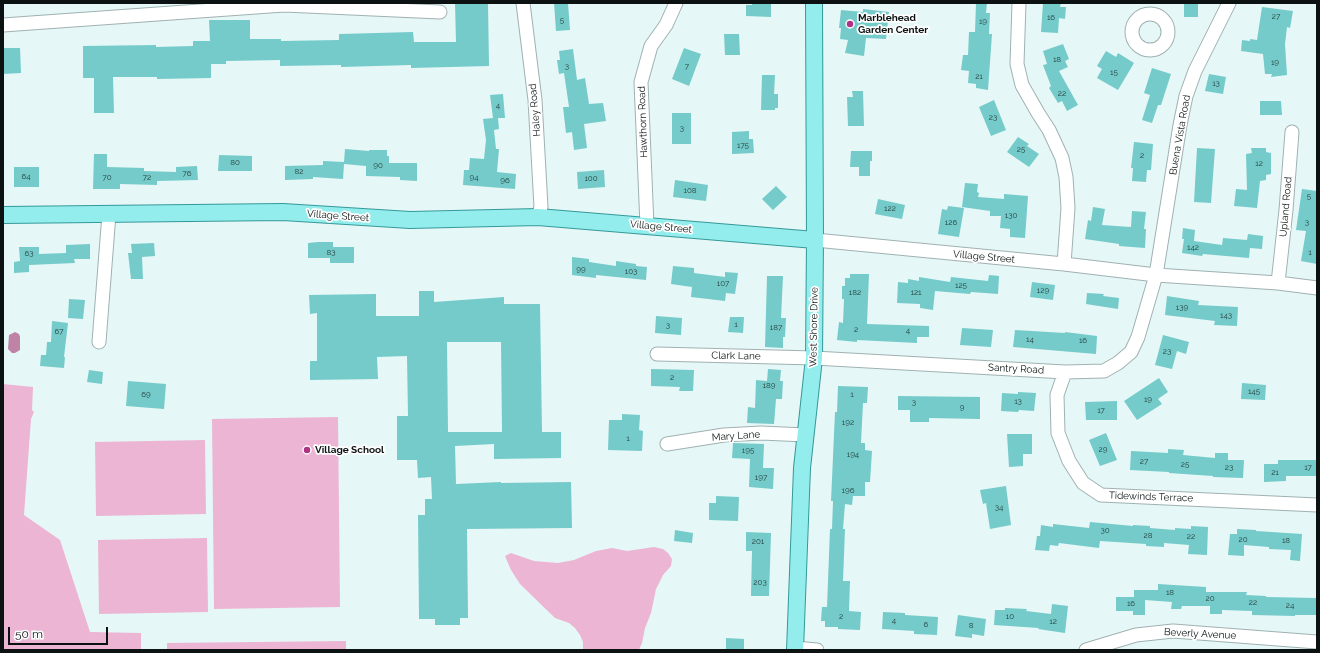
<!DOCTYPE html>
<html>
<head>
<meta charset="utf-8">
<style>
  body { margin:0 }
  #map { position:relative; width:1320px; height:653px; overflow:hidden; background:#e6f7f7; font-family:Raleway,sans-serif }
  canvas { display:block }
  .frame { position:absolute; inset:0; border:4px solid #0c1212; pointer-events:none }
  .scale { position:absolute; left:8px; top:627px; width:100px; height:18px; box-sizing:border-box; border:2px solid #0c1212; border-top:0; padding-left:5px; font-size:12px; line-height:14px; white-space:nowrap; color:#0c1212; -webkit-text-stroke:3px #fff; paint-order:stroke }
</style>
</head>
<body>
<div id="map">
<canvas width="1320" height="653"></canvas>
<div class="frame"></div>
<div class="scale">50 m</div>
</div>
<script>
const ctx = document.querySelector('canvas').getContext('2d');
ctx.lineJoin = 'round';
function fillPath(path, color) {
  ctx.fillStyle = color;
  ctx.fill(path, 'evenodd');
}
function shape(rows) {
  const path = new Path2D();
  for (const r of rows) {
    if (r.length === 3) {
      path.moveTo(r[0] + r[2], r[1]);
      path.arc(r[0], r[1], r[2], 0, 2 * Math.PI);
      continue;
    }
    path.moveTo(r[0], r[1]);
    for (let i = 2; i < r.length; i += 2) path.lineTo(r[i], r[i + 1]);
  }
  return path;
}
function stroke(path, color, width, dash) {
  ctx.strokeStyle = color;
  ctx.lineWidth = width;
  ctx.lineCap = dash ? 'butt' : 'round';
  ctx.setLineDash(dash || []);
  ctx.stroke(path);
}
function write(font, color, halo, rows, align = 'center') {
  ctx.font = font + ' Raleway,sans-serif';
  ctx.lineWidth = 3.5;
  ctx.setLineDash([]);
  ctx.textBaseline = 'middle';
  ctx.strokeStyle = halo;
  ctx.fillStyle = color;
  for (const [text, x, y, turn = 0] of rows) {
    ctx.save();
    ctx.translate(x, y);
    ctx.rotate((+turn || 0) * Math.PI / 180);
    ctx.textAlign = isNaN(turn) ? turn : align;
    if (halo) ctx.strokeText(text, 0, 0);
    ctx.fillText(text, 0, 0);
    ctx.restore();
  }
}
fillPath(shape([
  [3,384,33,387,32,410,34,412,31,419,24,515,60,540,90,632,141,633,141,650,3,650],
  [338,417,340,607,214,609,212,419],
  [205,440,206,514,96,516,95,442],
  [207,538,208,612,99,614,98,540],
  [654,547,663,549,668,553,672,559,671,566,663,575,656,589,651,613,645,628,642,643,639,650,583,650,583,642,580,635,575,628,569,623,555,618,520,584,511,570,505,556,511,553,534,561,558,563,574,560,596,551,612,548,627,551],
  [346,641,346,650,167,650,167,643]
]), '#ecb5d3');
fillPath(shape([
  [15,332,19,334,20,337,20,350,15,353,12,353,8,349,9,335]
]), '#bf84a5');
fillPath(shape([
  [455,3,488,3,489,66,411,68,411,65,341,67,341,65,280,66,280,60,226,61,226,64,211,64,211,78,157,79,157,77,113,77,114,113,94,113,94,78,83,78,83,46,156,45,156,47,193,46,193,41,210,41,209,20,250,20,250,39,281,39,281,41,339,40,339,34,413,32,414,42,456,42],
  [554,3,568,3,570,30,556,31],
  [752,3,771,3,771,17,746,16,746,5,752,5],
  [976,3,987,3,986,13,990,13,989,34,992,34,988,90,976,88,976,84,968,83,969,71,961,70,963,55,968,55,969,32,975,32],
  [1043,3,1061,3,1060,7,1066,7,1065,19,1059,18,1058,33,1041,32],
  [1184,3,1198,3,1198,17,1184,17],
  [1262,7,1293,11,1290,28,1287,27,1285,44,1287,75,1271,77,1272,74,1265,74,1263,54,1241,51,1242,40,1250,41,1250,39,1257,40],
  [863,9,889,12,886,39,866,38,864,56,845,53,848,40,840,39,841,28,839,28,841,10,863,12],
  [724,34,739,34,740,55,725,55],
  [1063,44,1069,59,1065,61,1068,67,1059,71,1078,105,1067,111,1062,101,1058,103,1049,88,1051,86,1043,65,1047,64,1043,51],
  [3,48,20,48,21,73,3,74],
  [684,48,701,54,689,86,672,79],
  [573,49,577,80,585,78,589,104,603,103,606,121,584,124,587,148,574,150,572,132,566,133,563,107,569,107,564,73,559,74,557,60,560,60,559,51],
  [1106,51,1116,57,1118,53,1134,63,1118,90,1097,78,1102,69,1097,66],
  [1152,68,1171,74,1161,105,1158,105,1152,123,1142,120,1150,95,1144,93],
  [1209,74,1226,77,1223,94,1205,91],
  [762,75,775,75,774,94,778,94,778,108,775,108,775,110,761,110],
  [852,91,863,91,864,126,848,126,847,97,853,97],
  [503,94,505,118,498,118,499,129,494,130,496,149,499,149,497,172,516,174,515,189,463,185,464,170,469,170,470,158,484,159,486,140,483,119,493,118,490,95],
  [994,100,1006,130,991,136,979,107],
  [1260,101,1281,101,1282,115,1260,115],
  [672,113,691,113,691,144,672,144],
  [749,131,749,139,753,139,754,153,732,154,732,132],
  [1018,137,1029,144,1027,146,1039,154,1029,167,1007,152],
  [1134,142,1153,144,1151,170,1147,170,1146,182,1132,181,1133,168,1131,168],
  [1197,148,1215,149,1211,203,1194,202],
  [1251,148,1266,148,1266,152,1271,153,1271,174,1266,175,1266,180,1260,181,1257,208,1234,206,1236,189,1247,190,1246,154,1252,153],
  [345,149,369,151,369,150,387,150,387,156,389,156,389,163,417,163,417,181,400,180,400,177,366,176,366,166,344,164,343,179,313,177,313,179,285,180,285,166,323,165,323,161,344,162],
  [851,151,872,151,872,161,870,161,870,176,859,176,859,167,850,167],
  [94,154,107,154,107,167,144,168,144,171,176,172,176,167,197,166,198,180,157,181,157,185,120,184,120,189,93,189],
  [219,155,252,156,252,171,218,171],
  [14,167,39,167,39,187,14,187],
  [604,170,605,187,578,189,577,172],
  [675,180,708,185,706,201,673,197],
  [965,183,978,184,977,192,979,193,978,197,1004,199,1004,194,1028,196,1025,238,1010,237,1010,229,1000,228,1001,216,990,216,990,211,962,207],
  [776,186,787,197,773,210,762,199],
  [1302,189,1317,191,1317,264,1301,261,1306,231,1296,230],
  [878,199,905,205,902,219,875,214],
  [948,206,964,208,959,237,938,234,942,209,947,210],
  [1093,207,1105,209,1102,225,1131,227,1132,211,1146,212,1144,229,1146,229,1145,248,1119,246,1119,244,1085,239,1088,220,1091,221],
  [1183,228,1195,230,1194,241,1222,245,1223,238,1247,240,1248,234,1263,236,1262,249,1250,248,1249,258,1203,254,1202,256,1182,253,1184,239,1182,239],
  [318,242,333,242,333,247,354,247,354,263,330,263,330,258,308,258,308,243],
  [154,243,155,256,142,257,143,279,131,279,128,253,132,253,131,244],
  [90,244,90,259,74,259,75,263,29,265,29,272,14,273,14,262,20,261,19,247,39,247,39,254,66,253,66,245],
  [572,257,589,259,589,262,616,266,616,261,636,264,636,266,647,267,646,280,596,275,596,278,572,275],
  [673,266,694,268,694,273,725,277,725,272,738,273,735,294,726,293,725,301,691,297,692,287,671,284],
  [850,274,869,274,867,324,929,326,929,337,917,337,917,343,857,340,857,342,837,340,839,322,843,323,844,299,842,299,842,286,845,286,845,278,850,278],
  [989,275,999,276,998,294,971,292,970,294,935,291,933,310,920,308,920,304,897,303,898,282,908,283,908,279,919,281,919,277,950,282,951,277,988,281],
  [767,276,783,276,781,318,786,318,785,337,783,337,783,348,765,347],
  [1032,282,1055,285,1053,300,1030,297],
  [419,291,434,291,434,302,504,297,504,304,540,304,542,432,561,432,561,458,494,459,494,444,455,446,456,484,501,482,501,483,571,482,572,528,467,529,468,618,460,618,460,625,435,625,435,619,419,619,418,515,425,515,425,499,432,499,431,477,418,478,417,460,397,460,397,416,408,416,407,356,377,357,378,379,310,380,310,361,317,361,317,313,310,314,309,295,376,294,376,316,419,316],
  [447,342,501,342,502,432,448,432],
  [1087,293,1104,294,1103,296,1119,298,1118,309,1086,304],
  [1167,296,1199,301,1198,305,1238,307,1237,326,1214,325,1215,321,1165,315],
  [69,299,85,300,83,319,68,318],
  [656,316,682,318,681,335,655,333],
  [730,317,744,317,743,333,728,332],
  [52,321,68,323,64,357,65,357,64,368,40,366,41,355,46,355,47,342,51,342],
  [962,328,993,330,991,347,960,345],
  [1015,330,1065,333,1065,332,1097,336,1096,354,1013,347],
  [1163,335,1189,342,1186,354,1177,351,1172,369,1155,365],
  [651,369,694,370,693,391,679,391,680,387,651,386],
  [768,369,781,370,780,381,783,381,782,399,776,399,774,424,747,423,748,407,755,408,756,380,767,381],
  [89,370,103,372,102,384,87,382],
  [1159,378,1168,392,1158,399,1162,404,1137,420,1124,401],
  [128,381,166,384,164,409,126,406],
  [1242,383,1266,385,1265,400,1241,399],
  [838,386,868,387,867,403,863,403,861,443,865,443,865,450,872,451,870,482,865,482,865,496,853,496,852,505,845,504,843,529,845,529,843,581,850,581,849,611,861,612,860,630,838,629,838,627,825,627,825,621,821,621,822,607,827,607,830,529,832,529,833,501,831,501,835,412,837,412],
  [1018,392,1036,393,1034,411,1019,410,1018,412,1001,411,1002,393,1018,394],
  [898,396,980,397,980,419,929,418,929,422,910,422,910,410,898,410],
  [1117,401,1117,420,1086,420,1085,402],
  [622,414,640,415,639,430,643,431,642,451,608,450,609,420,622,420],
  [1106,433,1117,460,1100,466,1089,440],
  [1007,434,1032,434,1032,454,1023,454,1023,466,1009,467],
  [733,443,764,444,763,468,774,468,773,489,749,487,750,459,732,458],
  [1168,449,1184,450,1183,455,1215,458,1215,453,1228,453,1228,460,1244,460,1243,478,1213,477,1213,476,1169,473,1169,472,1130,470,1131,451,1168,453],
  [1278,460,1317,460,1317,476,1286,476,1286,481,1264,482,1264,464,1278,464],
  [1006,486,1011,525,990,529,986,503,983,504,980,490],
  [716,496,739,497,738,521,709,520,709,503,716,503],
  [1090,522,1133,526,1133,525,1150,526,1150,528,1175,530,1175,528,1191,529,1191,526,1208,527,1207,555,1188,554,1189,545,1164,543,1164,547,1146,546,1146,544,1100,541,1099,548,1059,543,1058,546,1050,545,1049,551,1035,550,1037,536,1040,536,1041,525,1053,527,1053,524,1089,528],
  [1237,529,1256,530,1256,531,1302,534,1300,561,1290,560,1291,550,1269,549,1269,547,1244,545,1244,556,1228,555,1230,534,1237,534],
  [675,530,693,533,692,543,674,541],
  [746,532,771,533,769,596,751,596,752,551,746,551],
  [1158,584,1206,587,1206,592,1247,592,1246,595,1266,596,1266,597,1317,598,1317,615,1295,615,1295,616,1252,615,1252,611,1222,610,1222,614,1210,614,1210,606,1182,606,1181,609,1171,609,1172,602,1145,600,1145,615,1133,615,1133,611,1116,611,1116,597,1134,597,1134,590,1158,590],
  [1052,604,1068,606,1065,633,1038,629,1039,628,994,625,995,610,1005,610,1005,608,1027,609,1026,611,1051,614],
  [883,612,905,613,905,615,938,617,937,635,914,634,914,631,882,629],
  [958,615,986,619,984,636,972,634,972,638,955,636],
  [726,638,744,639,744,650,726,650]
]), '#74cbca');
const minor = shape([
  [523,3,535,100,541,207,538,217],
  [1019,3,1017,64,1022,85,1038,113,1049,130,1062,158,1066,177,1068,208,1064,264],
  [1150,32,18],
  [3,25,284,5,440,12],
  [647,226,641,82,651,46,666,25,676,3],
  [815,240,1064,264,1156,275,1278,283,1317,288],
  [1278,283,1286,210,1292,132],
  [99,342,109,214],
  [657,354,814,358,1065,372,1104,371,1118,363,1131,352,1138,337,1156,275,1180,125,1186,96,1195,71,1229,3],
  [1065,372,1057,395,1058,433,1069,461,1083,483,1101,495,1317,505],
  [667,444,724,435,761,433,806,435],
  [795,648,817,650],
  [1086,650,1136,635,1173,631,1317,642]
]);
const major = shape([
  [3,215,283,212,410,220,538,217,815,240],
  [795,650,802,468,814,358,815,240,814,3]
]);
stroke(minor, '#a0b1b1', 15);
stroke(major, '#359999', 18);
stroke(minor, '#fff', 13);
stroke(major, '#93eded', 16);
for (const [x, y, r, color] of [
  [850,24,4,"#af3384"],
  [307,450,4,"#af3384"]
]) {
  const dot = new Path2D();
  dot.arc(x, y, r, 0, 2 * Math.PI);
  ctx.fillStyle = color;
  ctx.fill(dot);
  stroke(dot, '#fff', 1.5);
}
write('8px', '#264040', null, [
  ["27",1276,17],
  ["16",1051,18],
  ["5",562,21],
  ["19",983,22],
  ["18",1057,60],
  ["19",1275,63],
  ["3",567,67],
  ["7",687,67],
  ["15",1114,73],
  ["21",979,77],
  ["13",1216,84],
  ["22",1062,94],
  ["4",498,106],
  ["23",993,118],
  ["3",682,129],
  ["175",743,146],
  ["25",1021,150],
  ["2",1142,156],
  ["80",235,163],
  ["12",1259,164],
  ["90",378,166],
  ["82",299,172],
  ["76",187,174],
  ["64",26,177],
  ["70",107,178],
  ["72",147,178],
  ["94",474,178],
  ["100",591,179],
  ["96",505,181],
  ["108",690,191],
  ["5",1309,197],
  ["122",890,209],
  ["130",1011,216],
  ["126",951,223],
  ["3",1307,223],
  ["142",1193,248],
  ["83",331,253],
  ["1",1310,253],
  ["63",29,254],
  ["99",581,270],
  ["103",631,272],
  ["107",723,284],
  ["125",961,286],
  ["129",1043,291],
  ["182",855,293],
  ["121",916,293],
  ["139",1182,308],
  ["143",1226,316],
  ["1",736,325],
  ["3",668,326],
  ["187",776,328],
  ["2",856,330],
  ["4",908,331],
  ["67",59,332],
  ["14",1030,340],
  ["16",1083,341],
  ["23",1167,352],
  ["2",672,378],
  ["189",769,386],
  ["145",1254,392],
  ["69",146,395],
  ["1",852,395],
  ["19",1148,400],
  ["13",1018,402],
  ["3",914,403],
  ["9",962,408],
  ["17",1101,411],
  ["192",848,423],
  ["1",628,439],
  ["29",1103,450],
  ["195",748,451],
  ["194",853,455],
  ["27",1144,462],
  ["25",1185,465],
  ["23",1229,468],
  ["17",1308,468],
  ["21",1275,473],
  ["197",761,478],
  ["196",848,491],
  ["34",999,508],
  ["30",1105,531],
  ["28",1148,536],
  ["22",1191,537],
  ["20",1243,540],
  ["18",1286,541],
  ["201",758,542],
  ["203",760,583],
  ["18",1170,593],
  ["20",1210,599],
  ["22",1253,603],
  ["16",1131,604],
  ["24",1290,606],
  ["2",841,617],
  ["10",1010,617],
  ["4",894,621],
  ["12",1053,622],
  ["6",926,625],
  ["8",971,626]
]);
write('bold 10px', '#0c1212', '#fff', [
  ["Marblehead",858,18],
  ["Garden Center",858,30],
  ["Village School",315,450]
], 'left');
write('10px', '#0c1212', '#fff', [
  ["Haley Road",535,110,-95],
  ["Hawthorn Road",643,122,-92],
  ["Buena Vista Road",1180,135,-80],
  ["Upland Road",1286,207,-85],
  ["Village Street",338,216,4],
  ["Village Street",661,227,5],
  ["Village Street",984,257,5],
  ["West Shore Drive",814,327,-89],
  ["Clark Lane",736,356,1],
  ["Santry Road",1016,369,3],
  ["Mary Lane",736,436,-4],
  ["Tidewinds Terrace",1151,497,2],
  ["Beverly Avenue",1200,634,3]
]);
</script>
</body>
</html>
